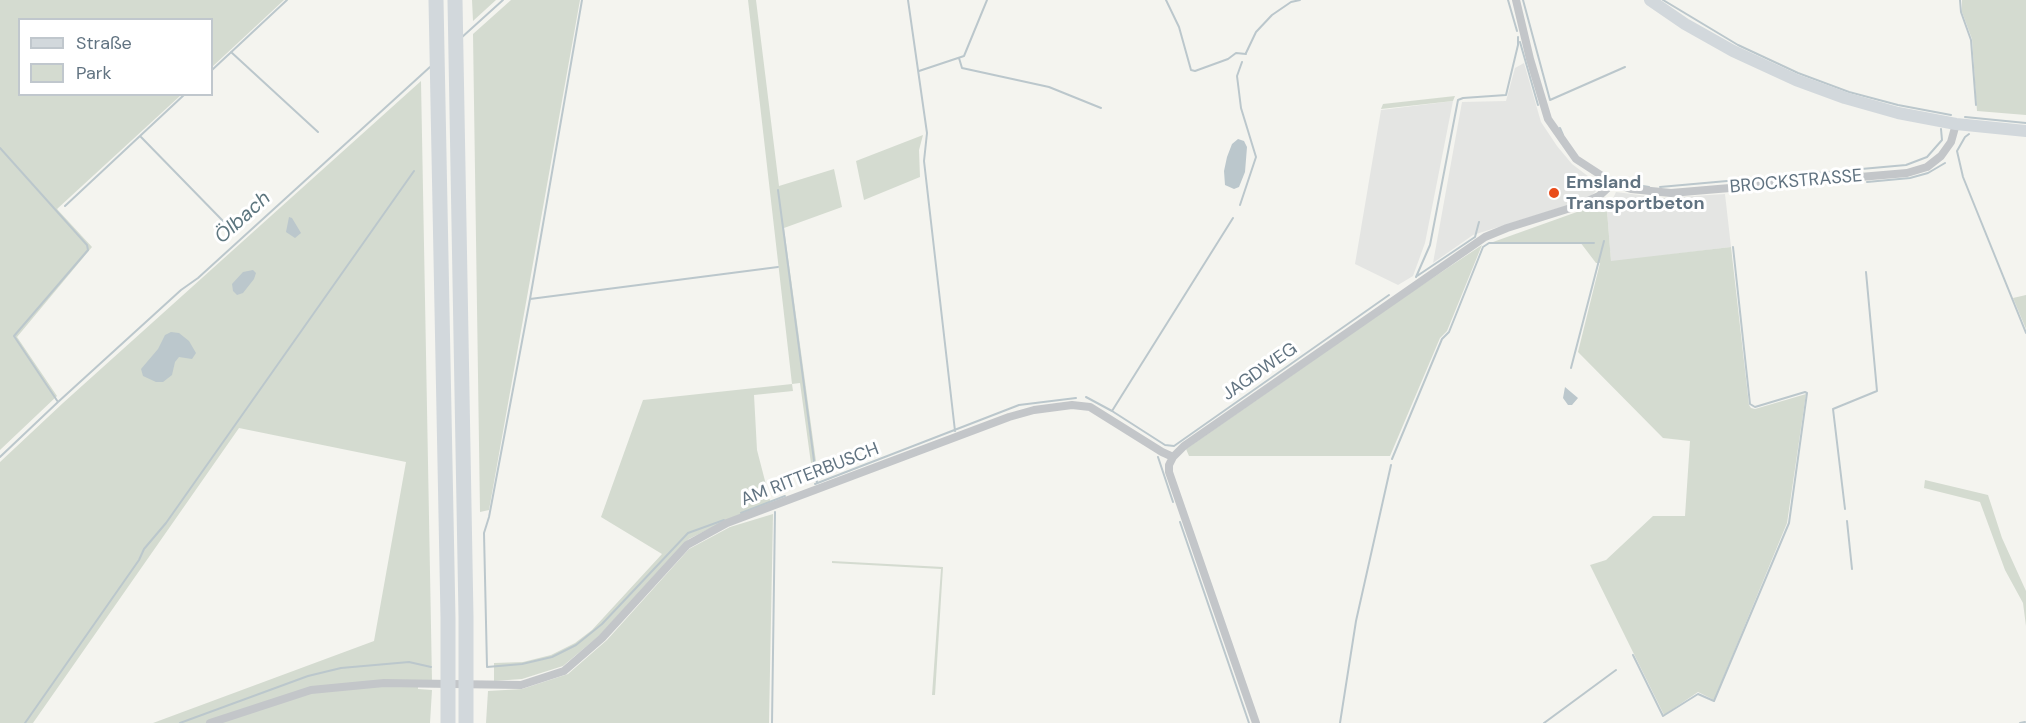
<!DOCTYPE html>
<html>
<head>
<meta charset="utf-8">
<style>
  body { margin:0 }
  #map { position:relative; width:2026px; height:723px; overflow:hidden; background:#f4f4ef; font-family:"DM Sans",sans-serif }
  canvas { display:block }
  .legend { position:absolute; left:18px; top:18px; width:195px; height:78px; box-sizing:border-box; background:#fff; border:2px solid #c0c7cd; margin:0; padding:8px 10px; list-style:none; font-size:18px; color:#617381 }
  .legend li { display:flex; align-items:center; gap:12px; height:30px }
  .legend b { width:30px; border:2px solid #c0c7cd }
</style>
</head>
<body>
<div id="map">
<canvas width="2026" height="723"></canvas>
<ul class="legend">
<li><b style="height:8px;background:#d2d8dc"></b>Straße</li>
<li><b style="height:16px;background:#d4dbd0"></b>Park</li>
</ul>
</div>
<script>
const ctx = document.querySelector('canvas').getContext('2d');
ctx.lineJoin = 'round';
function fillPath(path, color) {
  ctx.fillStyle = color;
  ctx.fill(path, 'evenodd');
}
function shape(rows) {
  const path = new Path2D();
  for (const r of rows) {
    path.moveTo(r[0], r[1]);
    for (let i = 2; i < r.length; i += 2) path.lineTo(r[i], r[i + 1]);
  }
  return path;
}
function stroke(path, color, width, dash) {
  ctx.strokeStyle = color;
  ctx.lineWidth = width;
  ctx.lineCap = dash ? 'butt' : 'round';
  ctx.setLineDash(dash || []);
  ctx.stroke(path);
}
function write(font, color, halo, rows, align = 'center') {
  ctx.font = font + ' "DM Sans",sans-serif';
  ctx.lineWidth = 6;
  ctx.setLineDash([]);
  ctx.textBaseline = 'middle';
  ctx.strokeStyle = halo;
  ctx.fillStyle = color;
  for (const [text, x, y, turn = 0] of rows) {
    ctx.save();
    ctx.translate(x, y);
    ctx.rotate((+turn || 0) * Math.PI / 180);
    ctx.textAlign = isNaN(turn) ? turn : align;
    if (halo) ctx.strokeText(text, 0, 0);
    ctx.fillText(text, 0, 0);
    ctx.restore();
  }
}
fillPath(shape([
  [1524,63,1541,122,1557,146,1572,164,1601,186,1592,195,1572,204,1473,235,1433,263,1462,102,1506,101,1515,68],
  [1453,101,1425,243,1413,276,1398,285,1355,264,1381,110],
  [1616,192,1663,198,1725,194,1731,247,1611,262,1607,211]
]), '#e4e5e3');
fillPath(shape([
  [0,0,284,0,212,67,212,20,20,20,20,94,181,95,57,209,92,247,17,337,57,396,0,450],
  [472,0,496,0,473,21],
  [511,0,580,0,489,510,480,512,473,34],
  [748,0,756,0,779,186,834,169,842,207,784,228,818,476,813,478,800,383,792,384,793,391,754,395,757,450,771,504,727,520,689,539,600,635,563,666,522,679,494,681,494,663,523,662,551,655,575,643,592,630,662,554,601,517,643,400,792,384],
  [1962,0,2026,0,2026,115,1977,111,1972,39,1962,12],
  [421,81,432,681,418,680,418,689,432,690,430,723,153,723,374,641,406,462,239,428,33,723,0,723,0,462,63,403],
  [1455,96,1453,101,1381,109,1383,104],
  [923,135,919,150,920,177,864,200,856,161],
  [1602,203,1609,207,1607,211,1611,261,1731,247,1749,405,1751,408,1755,409,1806,394,1787,523,1714,700,1698,692,1664,715,1590,565,1606,560,1653,516,1685,516,1690,441,1663,438,1578,352,1600,263,1596,263,1580,242,1493,242],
  [1482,245,1447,331,1440,338,1390,456,1189,456,1186,449,1407,295],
  [2026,295,2026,329,2013,298],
  [1925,480,1988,495,2002,538,2026,591,2026,626,2023,603,2005,570,1980,502,1924,488],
  [773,514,769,723,486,723,488,691,522,689,568,674,607,640,689,549,730,527],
  [832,561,943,567,935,695,932,695,941,569,832,563]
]), '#d4dbd0');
fillPath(shape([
  [1238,139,1244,141,1247,147,1245,172,1239,187,1234,189,1225,185,1224,171,1227,157,1232,144],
  [289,217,292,218,301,233,295,238,286,232],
  [253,270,256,273,254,279,243,293,237,295,233,291,232,284,243,272],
  [171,332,179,333,189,341,196,353,192,359,179,357,175,362,172,375,163,382,156,382,143,376,141,369,158,349,165,335],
  [1565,387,1578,398,1572,405,1568,405,1563,398]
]), '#bbc7cc');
stroke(shape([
  [582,0,530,299,489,517,484,533,487,667,522,664,552,657,576,645,602,624,688,533,724,520],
  [908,0,927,133,924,161,955,431],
  [1166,0,1179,27,1191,70,1195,71,1228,59,1236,53,1246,54],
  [1508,0,1517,31],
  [1523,0,1550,100,1625,67],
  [1663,0,1738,45,1798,73,1849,92,1898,105,1951,115],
  [1960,0,1961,12,1971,40,1976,105],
  [461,38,503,0],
  [1520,42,1538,105],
  [231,52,318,132],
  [1246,53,1256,32,1272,15,1291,2,1300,0],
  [959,58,962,68,1049,87,1101,108],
  [212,70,287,0],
  [919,71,964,56,987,0],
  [1965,117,2026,123],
  [1560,128,1563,135],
  [1969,134,1965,137,1957,151,1963,177,2026,333],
  [141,137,223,221],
  [0,148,87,245,88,250,14,336,58,402],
  [1612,177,1631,184,1649,187],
  [1867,182,1910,178,1928,173,1945,163],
  [1660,187,1906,165,1927,157,1942,140,1941,129],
  [778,190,817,483],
  [1240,205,1256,157,1241,108,1237,76,1242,62],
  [65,206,185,94],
  [1417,276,1475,237,1479,222],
  [1416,277,1430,245,1458,100,1463,98,1506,95,1518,45,1518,37],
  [530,299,778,267],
  [1571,368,1604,241],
  [1086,397,1112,411,1165,445,1174,446,1389,295],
  [1112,411,1233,218],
  [0,457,58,402,181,290,198,278,430,67],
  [1158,457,1173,502],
  [1392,459,1442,339,1449,332,1483,247,1489,243,1594,243],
  [815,484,1019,405,1076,398],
  [1845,509,1833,409,1877,391,1866,272],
  [741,513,785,496],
  [1847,521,1852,569],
  [1180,522,1249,723],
  [1633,655,1663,716,1698,694,1714,701,1789,523,1807,393,1805,392,1755,407,1750,404,1733,247],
  [25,723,139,560,144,549,166,523,414,171],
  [180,723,308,676,341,668,409,662,431,667],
  [772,723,775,512],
  [1340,723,1356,621,1391,465],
  [1544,723,1616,670],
  [2020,723,2025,722]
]), '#bbc7cc', 2);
stroke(shape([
  [1516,0,1530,59,1548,119,1576,159,1613,183,1631,189,1671,193,1907,173,1927,167,1941,156,1951,142,1956,124],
  [210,723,311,690,384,683,521,685,564,671,602,638,687,545,727,523,1009,417,1034,410,1072,405,1090,407,1162,452,1173,457],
  [1256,723,1169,472,1169,465,1173,457,1184,446,1485,237,1507,228,1577,206,1599,196,1613,183]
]), '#c3c6c9', 8);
stroke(shape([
  [1650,0,1685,24,1733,51,1796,80,1845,98,1898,113,1956,124,2026,131]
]), '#d2d8dc', 12);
stroke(shape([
  [436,0,448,618,448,723],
  [455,0,466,617,466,723]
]), '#d2d8dc', 15);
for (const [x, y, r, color] of [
  [1554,193,6,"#e94c1a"]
]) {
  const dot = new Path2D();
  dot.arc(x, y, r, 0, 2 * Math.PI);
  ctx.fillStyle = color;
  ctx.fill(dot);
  stroke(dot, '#fff', 2);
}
write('18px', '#617381', '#fff', [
  ["BROCKSTRASSE",1796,182,-5],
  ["JAGDWEG",1260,372,-35],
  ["AM RITTERBUSCH",810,475,-21]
]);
write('bold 18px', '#617381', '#fff', [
  ["Emsland",1566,183],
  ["Transportbeton",1566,204]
], 'left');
write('italic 20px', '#5d767f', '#fff', [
  ["Ölbach",243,218,-42]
]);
</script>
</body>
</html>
